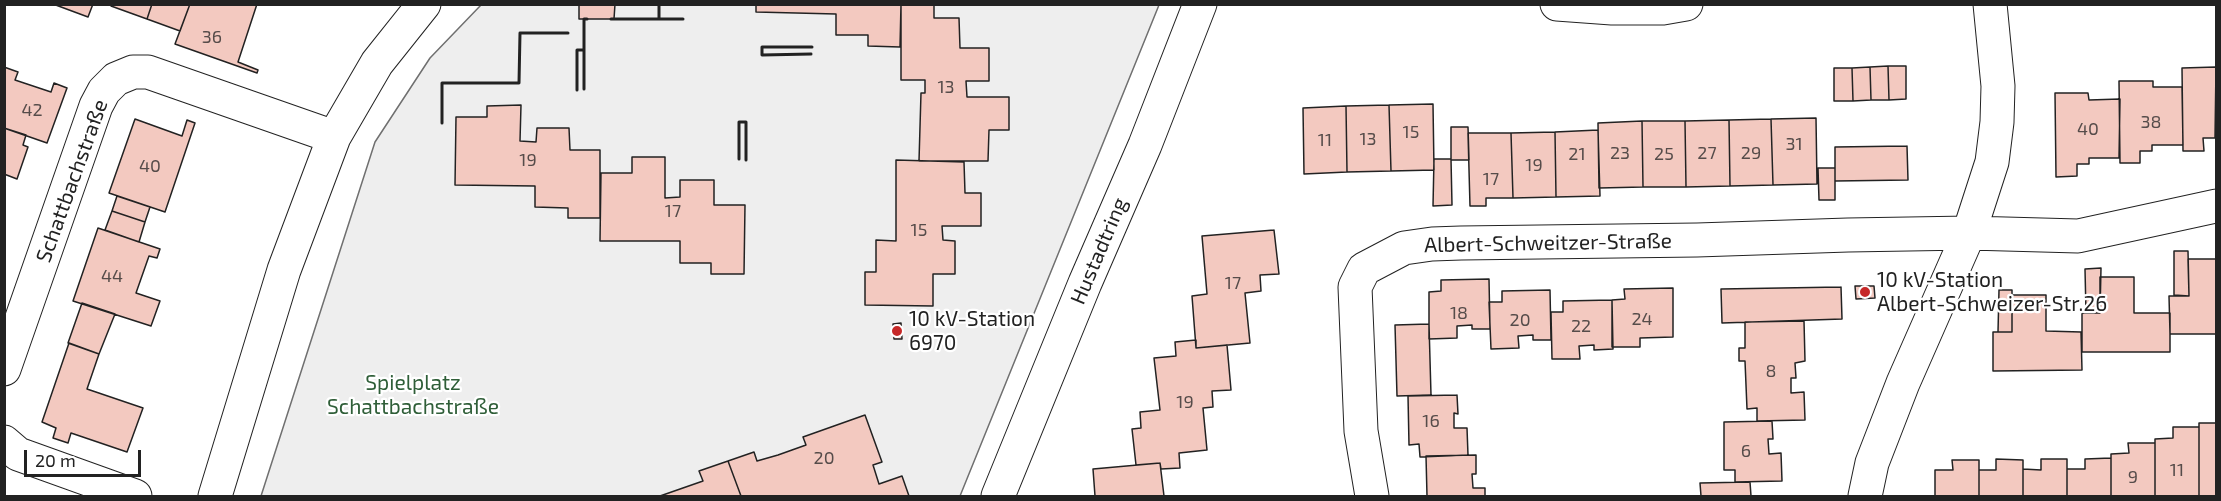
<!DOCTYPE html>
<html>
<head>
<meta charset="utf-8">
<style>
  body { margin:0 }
  #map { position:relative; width:2221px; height:501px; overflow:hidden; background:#fff; font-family:"Exo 2",sans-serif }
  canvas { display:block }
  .frame { position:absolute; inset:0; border:6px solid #222; pointer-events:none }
  .scale { position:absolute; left:24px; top:450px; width:117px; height:27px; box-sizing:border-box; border:3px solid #222; border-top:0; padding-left:8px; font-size:18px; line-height:21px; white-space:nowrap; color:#222; -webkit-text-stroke:4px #fff; paint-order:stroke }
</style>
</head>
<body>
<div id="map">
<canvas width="2221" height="501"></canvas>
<div class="frame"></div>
<div class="scale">20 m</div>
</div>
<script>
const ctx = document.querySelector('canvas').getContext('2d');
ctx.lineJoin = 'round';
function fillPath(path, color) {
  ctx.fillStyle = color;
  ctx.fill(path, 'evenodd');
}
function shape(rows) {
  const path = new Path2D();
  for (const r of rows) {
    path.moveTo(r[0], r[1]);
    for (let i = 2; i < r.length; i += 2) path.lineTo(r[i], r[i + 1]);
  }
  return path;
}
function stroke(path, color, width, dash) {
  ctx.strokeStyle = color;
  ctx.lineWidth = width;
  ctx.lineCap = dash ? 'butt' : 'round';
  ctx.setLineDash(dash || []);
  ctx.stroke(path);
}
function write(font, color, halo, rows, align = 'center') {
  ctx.font = font + ' "Exo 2",sans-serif';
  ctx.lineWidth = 4.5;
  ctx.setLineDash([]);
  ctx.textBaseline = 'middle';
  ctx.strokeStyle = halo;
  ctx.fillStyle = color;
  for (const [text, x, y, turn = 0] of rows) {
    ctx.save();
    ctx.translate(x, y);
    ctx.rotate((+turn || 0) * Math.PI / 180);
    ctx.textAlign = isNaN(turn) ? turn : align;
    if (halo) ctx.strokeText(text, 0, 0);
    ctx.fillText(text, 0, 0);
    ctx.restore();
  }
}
const green = shape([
  [481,5,1159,5,960,496,261,496,375,142,430,58,481,5]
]);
fillPath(green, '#eee');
stroke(green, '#6f6f6f', 1.5);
const building = shape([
  [53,4,93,4,88,17,53,4],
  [112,4,152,4,147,19,111,6,112,4],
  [152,4,190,4,180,31,147,19,152,4],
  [190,4,257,4,238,62,258,70,257,73,175,44,190,4],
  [579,4,615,4,614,19,579,19,579,4],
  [756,4,901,4,900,47,868,46,868,35,836,35,836,14,756,12,756,4],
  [901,4,934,4,934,18,959,18,960,48,989,48,989,81,966,81,967,97,1009,97,1009,130,989,130,988,161,919,161,921,93,925,93,925,80,901,80,901,4],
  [1888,66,1906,66,1906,99,1889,100,1888,66],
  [1888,66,1889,100,1871,100,1870,67,1888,66],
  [4,67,18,72,15,80,51,92,54,83,67,88,47,143,4,128,4,67],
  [1870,67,1871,100,1853,101,1852,68,1870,67],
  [2216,67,2215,138,2203,138,2204,151,2183,151,2182,68,2216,67],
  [1834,68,1852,68,1853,101,1834,101,1834,68],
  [2119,81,2153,81,2153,87,2182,87,2183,145,2152,145,2152,151,2140,151,2140,163,2120,163,2119,81],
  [2055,93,2088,93,2089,100,2120,99,2119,158,2089,158,2089,164,2077,164,2077,176,2056,177,2055,93],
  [1433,104,1434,170,1391,171,1389,105,1433,104],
  [521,105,520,141,536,142,537,128,569,128,570,150,600,150,600,218,568,218,568,208,535,207,535,186,455,185,456,117,487,117,487,106,521,105],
  [1389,105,1391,171,1347,172,1346,106,1389,105],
  [1346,106,1347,172,1304,174,1303,108,1346,106],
  [1816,118,1817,184,1773,185,1771,119,1816,118],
  [135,119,182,136,187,120,195,123,165,212,109,193,135,119],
  [1771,119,1773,185,1730,186,1729,120,1771,119],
  [1729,120,1730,186,1686,187,1685,121,1729,120],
  [1642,121,1685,121,1686,187,1643,187,1642,121],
  [1642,121,1643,187,1599,188,1598,123,1642,121],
  [1451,127,1468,127,1469,160,1451,160,1451,127],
  [4,128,26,135,23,145,28,147,17,179,4,174,4,128],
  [1598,130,1600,196,1556,197,1555,132,1598,130],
  [1555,132,1556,197,1513,198,1511,133,1555,132],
  [1468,133,1511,133,1513,198,1486,198,1486,206,1470,206,1468,133],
  [1907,146,1908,180,1835,181,1835,147,1907,146],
  [632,157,665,157,665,198,680,197,680,180,714,180,714,205,745,205,744,274,711,274,711,263,680,263,680,241,600,241,601,173,632,173,632,157],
  [1434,159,1451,159,1452,205,1433,206,1434,159],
  [896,160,964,162,965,193,981,193,981,226,942,226,943,240,955,241,955,274,933,274,933,306,865,305,865,272,876,272,876,240,896,241,896,160],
  [1818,168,1835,168,1835,200,1819,200,1818,168],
  [117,196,150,207,145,222,112,211,117,196],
  [112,211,145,222,139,242,105,230,112,211],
  [98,228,160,249,157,258,149,256,136,293,160,301,151,326,73,301,98,228],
  [1274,230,1279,274,1260,275,1261,291,1245,293,1250,343,1196,348,1192,296,1207,294,1202,236,1274,230],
  [2174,251,2188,251,2189,296,2174,295,2174,251],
  [2188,259,2216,259,2216,334,2170,334,2169,296,2189,296,2188,259],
  [2101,268,2100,313,2086,313,2085,269,2101,268],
  [2100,277,2134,277,2134,313,2170,313,2170,352,2082,352,2082,313,2100,313,2100,277],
  [1489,279,1490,329,1472,329,1472,325,1457,326,1457,338,1429,339,1429,292,1441,291,1441,280,1489,279],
  [1855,286,1874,286,1875,298,1856,299,1855,286],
  [1841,287,1842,319,1722,323,1721,289,1841,287],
  [1673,288,1673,337,1640,338,1640,347,1612,347,1612,300,1625,299,1624,289,1673,288],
  [1550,290,1551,340,1533,340,1533,335,1518,336,1519,348,1491,349,1489,302,1502,302,1502,291,1550,290],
  [1999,290,2012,290,2012,332,1998,332,1999,290],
  [2012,295,2046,295,2046,331,2081,332,2082,370,1993,371,1993,332,2012,332,2012,295],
  [1612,300,1613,349,1594,350,1594,345,1579,346,1580,359,1552,359,1551,312,1563,312,1563,301,1612,300],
  [82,303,115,314,99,354,68,343,82,303],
  [1804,321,1805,361,1795,363,1796,378,1791,378,1791,393,1804,392,1805,420,1757,421,1757,408,1747,409,1745,361,1739,361,1739,348,1745,348,1745,322,1804,321],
  [901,323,902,339,894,339,893,324,901,323],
  [1429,324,1431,395,1397,396,1395,325,1429,324],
  [1196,340,1196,348,1227,345,1231,390,1212,391,1213,407,1203,408,1207,450,1179,453,1180,468,1161,469,1160,463,1136,465,1132,429,1141,428,1140,412,1160,410,1154,358,1176,356,1175,342,1196,340],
  [69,343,99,354,87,389,143,408,127,452,71,433,68,443,53,438,56,428,42,422,69,343],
  [1457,395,1458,414,1454,413,1454,428,1467,428,1468,455,1420,457,1419,444,1409,445,1408,396,1457,395],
  [865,415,882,462,873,465,879,484,902,476,909,496,741,496,728,461,754,452,757,461,778,455,806,445,803,437,865,415],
  [1772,421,1773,439,1768,439,1769,454,1781,453,1782,481,1735,482,1735,470,1724,470,1724,422,1772,421],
  [2199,423,2216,423,2216,496,2199,496,2199,423],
  [2173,427,2199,427,2199,496,2155,496,2155,439,2173,438,2173,427],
  [2128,443,2155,443,2155,496,2111,496,2111,454,2129,453,2128,443],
  [1476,455,1476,474,1472,474,1473,488,1485,488,1485,496,1427,496,1426,456,1476,455],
  [2111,458,2111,496,2067,496,2067,469,2085,469,2085,459,2111,458],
  [1996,459,2023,460,2023,496,1979,496,1979,470,1996,470,1996,459],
  [2041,459,2067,459,2067,496,2023,496,2023,469,2041,470,2041,459],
  [1952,460,1979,460,1979,496,1935,496,1935,470,1953,470,1952,460],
  [728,461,741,496,660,496,703,481,699,471,728,461],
  [1160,463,1164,496,1095,496,1093,469,1160,463],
  [1750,482,1751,496,1701,496,1700,483,1750,482]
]);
fillPath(building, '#f3c9c0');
stroke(building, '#222', 1.5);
const minor = shape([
  [1557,4,1612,8,1663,8,1686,4],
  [4,369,96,106,104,91,116,79,133,72,148,72,334,137],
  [4,442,18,454,135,496],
  [215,496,284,270,334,137,377,63,424,4],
  [998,496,1085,283,1145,145,1200,4],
  [1372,496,1361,431,1355,287,1364,269,1404,248,1432,244,1461,243,1697,240,1848,235,1969,233,2078,236,2216,206],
  [1865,496,1872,463,1903,383,1969,233,1992,162,1997,122,1998,86,1990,4]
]);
stroke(minor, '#222', 35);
stroke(minor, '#fff', 33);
stroke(shape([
  [659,4,659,19],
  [611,19,683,19],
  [811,54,762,55,762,47,812,47],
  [584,89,584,19,587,19],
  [577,90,577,50,584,50],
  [442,123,442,83,519,83,520,33,568,33],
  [739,159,739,122,746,122,746,160]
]), '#222', 3);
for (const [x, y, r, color] of [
  [1865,292,6,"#c62828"],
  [897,331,6,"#c62828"]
]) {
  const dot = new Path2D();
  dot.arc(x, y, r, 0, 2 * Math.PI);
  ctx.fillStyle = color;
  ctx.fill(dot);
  stroke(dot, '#fff', 2);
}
write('18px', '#564c4a', null, [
  ["36",212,37],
  ["13",946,87],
  ["42",32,110],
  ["38",2151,122],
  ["40",2088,129],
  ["15",1411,132],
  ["13",1368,139],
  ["11",1325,140],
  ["31",1794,144],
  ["23",1620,153],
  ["27",1707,153],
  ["29",1751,153],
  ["21",1577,154],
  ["25",1664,154],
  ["19",528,160],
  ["19",1534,165],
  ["40",150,166],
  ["17",1491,179],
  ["17",673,211],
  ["15",919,230],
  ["44",112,276],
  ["17",1233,283],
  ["18",1459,313],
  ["24",1642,319],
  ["20",1520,320],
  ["22",1581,326],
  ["8",1771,371],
  ["19",1185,402],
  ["16",1431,421],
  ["6",1746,451],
  ["20",824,458],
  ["11",2177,470],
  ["9",2133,477]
]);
write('21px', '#222', '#fff', [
  ["Schattbachstraße",72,181,-70],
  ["Albert-Schweitzer-Straße",1548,243,-1],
  ["Hustadtring",1099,251,-67]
]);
write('21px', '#222', '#fff', [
  ["10 kV-Station",1877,280],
  ["Albert-Schweizer-Str.26",1877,304],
  ["10 kV-Station",909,319],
  ["6970",909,343]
], 'left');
write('21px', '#2f5e38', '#fff', [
  ["Spielplatz",413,383],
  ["Schattbachstraße",413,407]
]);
</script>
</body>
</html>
